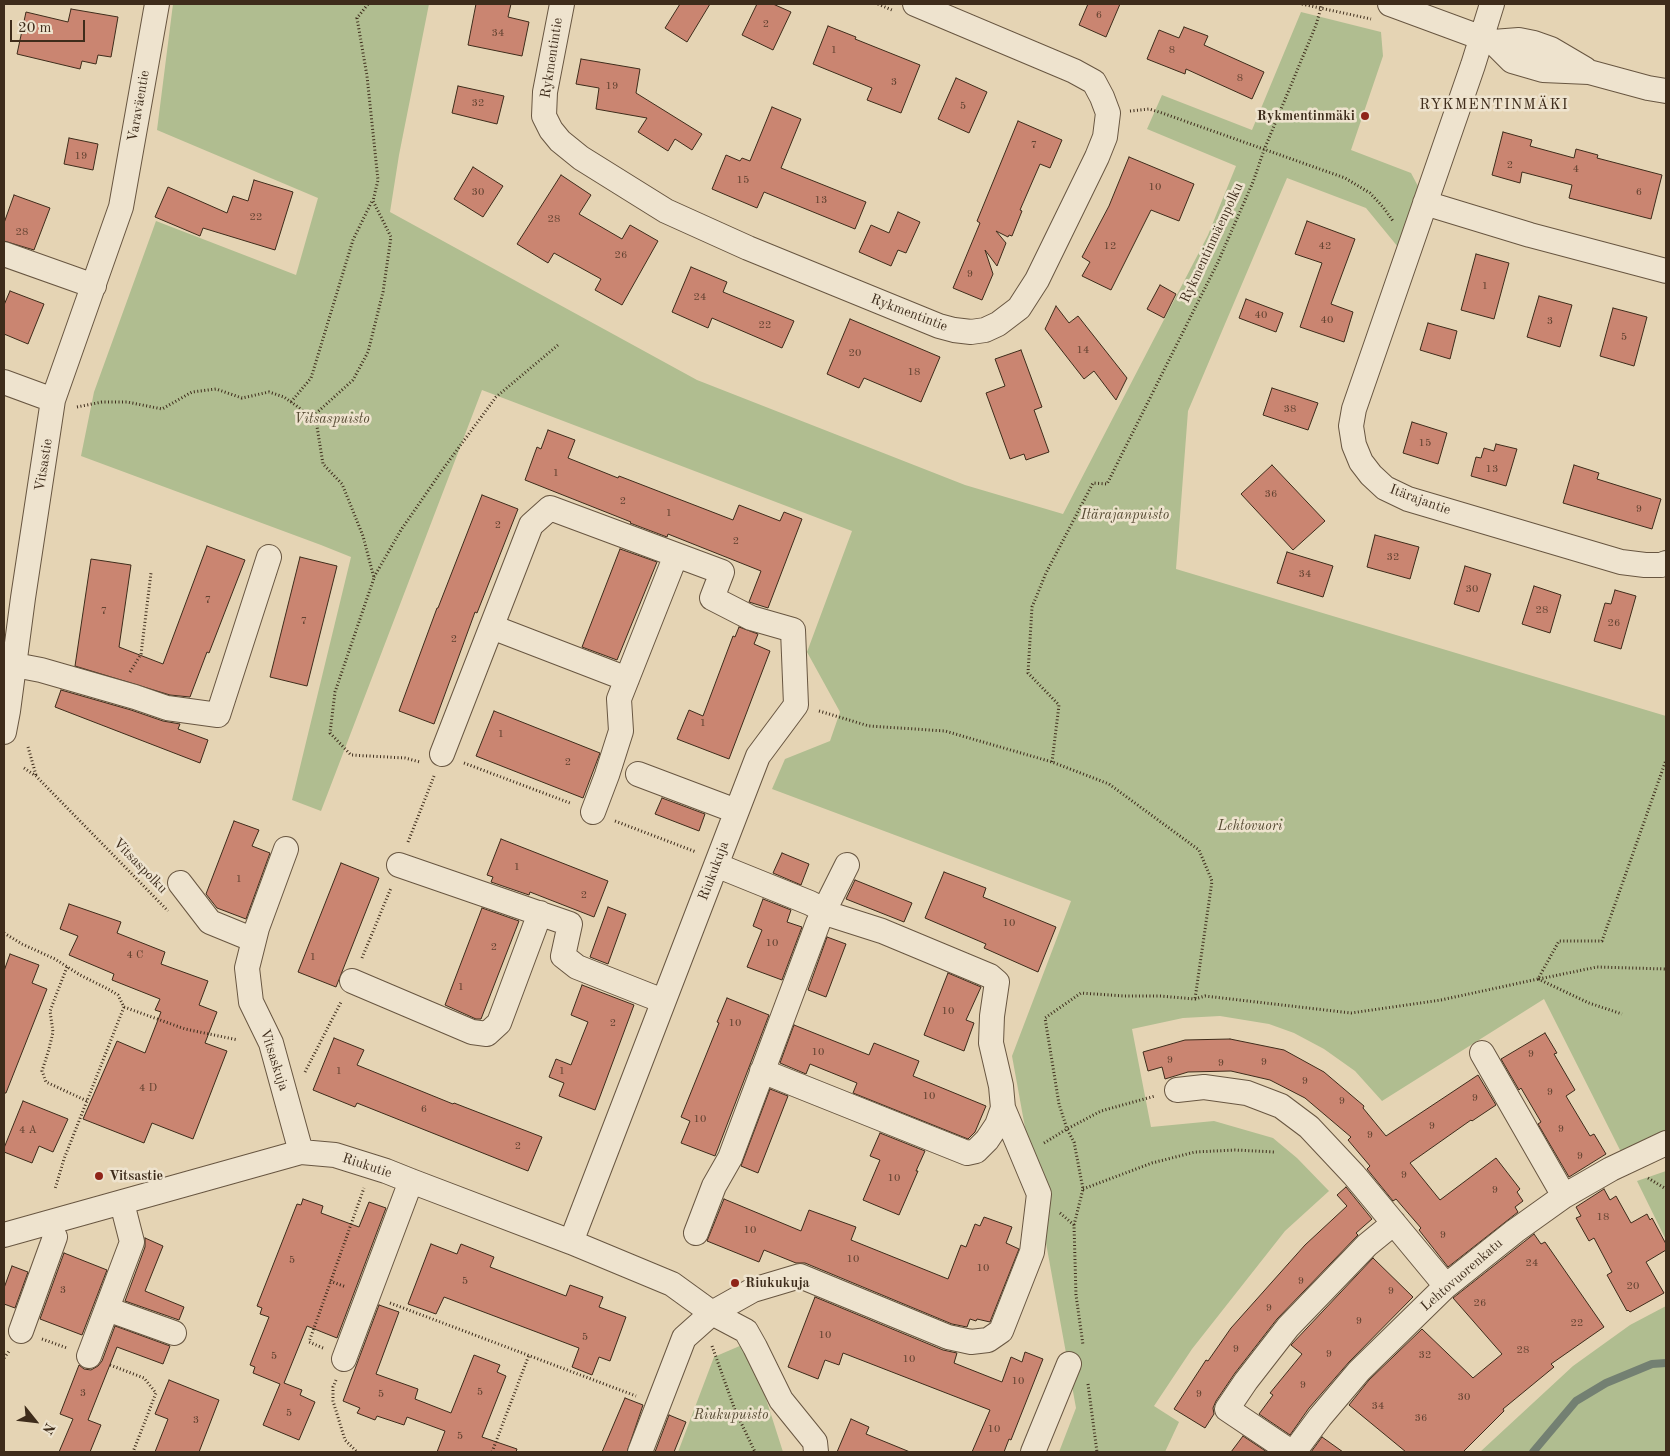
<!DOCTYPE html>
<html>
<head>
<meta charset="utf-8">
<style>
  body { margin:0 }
  #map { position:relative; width:1670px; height:1456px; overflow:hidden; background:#e5d4b4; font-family:"Old Standard TT",serif }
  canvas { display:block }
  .frame { position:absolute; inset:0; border:5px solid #3e2c1b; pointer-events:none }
  .north { position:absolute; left:10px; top:1396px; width:50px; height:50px; -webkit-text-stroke:4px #eee3ce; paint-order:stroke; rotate:119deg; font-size:14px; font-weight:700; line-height:20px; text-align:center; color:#3e2c1b }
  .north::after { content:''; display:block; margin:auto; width:18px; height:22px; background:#3e2c1b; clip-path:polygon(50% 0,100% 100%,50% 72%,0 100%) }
  .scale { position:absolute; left:10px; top:20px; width:75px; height:22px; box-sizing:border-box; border:2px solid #3e2c1b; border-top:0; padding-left:6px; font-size:15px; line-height:18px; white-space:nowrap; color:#3e2c1b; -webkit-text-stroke:4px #eee3ce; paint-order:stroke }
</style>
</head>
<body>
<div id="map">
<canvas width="1670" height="1456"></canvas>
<div class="frame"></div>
<div class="north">N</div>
<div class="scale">20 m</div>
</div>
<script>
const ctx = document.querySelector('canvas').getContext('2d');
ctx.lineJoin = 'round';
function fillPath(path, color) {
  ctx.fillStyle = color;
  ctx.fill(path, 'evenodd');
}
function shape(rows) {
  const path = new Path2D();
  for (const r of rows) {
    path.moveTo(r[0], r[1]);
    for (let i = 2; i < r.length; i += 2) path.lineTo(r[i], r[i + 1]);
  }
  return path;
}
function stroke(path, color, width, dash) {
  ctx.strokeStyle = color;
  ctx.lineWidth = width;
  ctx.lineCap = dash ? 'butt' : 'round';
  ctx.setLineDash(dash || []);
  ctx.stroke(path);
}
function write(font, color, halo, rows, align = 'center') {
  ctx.font = font + ' "Old Standard TT",serif';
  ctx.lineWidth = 5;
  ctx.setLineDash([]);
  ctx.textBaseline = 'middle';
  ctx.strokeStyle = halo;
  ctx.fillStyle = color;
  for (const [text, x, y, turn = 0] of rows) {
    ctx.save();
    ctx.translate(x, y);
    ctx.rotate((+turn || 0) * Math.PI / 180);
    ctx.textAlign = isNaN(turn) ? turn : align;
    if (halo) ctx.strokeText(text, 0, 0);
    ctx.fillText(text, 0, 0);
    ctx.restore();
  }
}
fillPath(shape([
  [173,4,429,4,399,155,390,212,697,380,965,485,1063,514,1208,235,1236,166,1147,129,1162,95,1252,130,1301,12,1381,32,1383,56,1351,150,1411,173,1419,188,1398,247,1366,208,1287,178,1188,411,1176,569,1666,716,1666,1135,1621,1152,1544,999,1382,1101,1355,1071,1324,1049,1294,1033,1269,1024,1220,1016,1183,1018,1132,1029,1151,1127,1214,1121,1273,1138,1297,1158,1329,1191,1285,1231,1192,1349,1154,1406,1179,1422,1165,1452,1059,1452,1076,1408,1012,1056,1071,901,772,789,785,759,830,741,840,712,807,652,852,531,482,390,321,811,292,800,351,557,321,545,81,456,94,392,156,221,296,275,318,198,157,130],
  [1666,1171,1666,1240,1637,1181],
  [1666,1306,1666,1452,1480,1452,1573,1366,1630,1325],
  [749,1342,752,1355,783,1452,678,1452,714,1357]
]), '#b0bd90');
stroke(shape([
  [1533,1452,1576,1401,1606,1383,1652,1364,1666,1363]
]), '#738072', 8);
const building = shape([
  [476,4,511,4,508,17,529,22,522,56,468,45,476,4],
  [680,4,710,4,687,42,665,28,680,4],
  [757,4,773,4,791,12,773,50,742,35,757,4],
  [1088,4,1120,4,1106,37,1079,25,1088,4],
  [71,9,118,17,111,57,98,55,96,64,82,61,80,69,17,54,26,12,68,22,71,9],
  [828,26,856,37,855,39,920,65,901,113,867,100,872,88,813,64,828,26],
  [1184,27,1208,36,1204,45,1264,72,1252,99,1186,69,1185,74,1147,59,1159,30,1179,38,1184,27],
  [581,59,640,69,636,93,702,134,692,150,675,139,668,151,638,132,647,118,596,109,599,88,576,84,581,59],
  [956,78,987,92,969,133,938,119,956,78],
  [458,86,504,96,497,124,452,113,458,86],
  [772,107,801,119,781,168,866,202,855,229,764,192,757,208,712,189,726,155,740,161,742,158,750,161,772,107],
  [1018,121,1062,140,1050,168,1040,164,1020,210,1022,211,1012,236,1009,235,1008,237,996,231,1006,243,997,266,985,250,993,274,982,300,953,288,980,223,977,221,1018,121],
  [1503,132,1532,140,1530,146,1574,158,1576,149,1598,155,1597,158,1662,175,1651,219,1569,198,1572,185,1522,172,1520,183,1492,175,1503,132],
  [69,138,98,144,93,170,64,164,69,138],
  [1129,157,1194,184,1179,221,1151,210,1111,290,1082,276,1090,262,1082,257,1109,206,1129,157],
  [473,167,503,186,483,217,454,199,473,167],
  [561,175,591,195,579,214,622,239,630,225,658,241,622,305,595,290,601,279,554,253,548,263,517,244,561,175],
  [254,180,293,192,275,250,203,228,200,236,155,217,168,187,227,213,233,196,248,201,254,180],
  [14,195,50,208,34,250,4,241,4,223,14,195],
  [898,212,920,222,906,253,898,250,891,266,859,252,871,225,889,233,898,212],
  [1307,221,1355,239,1331,304,1353,312,1344,342,1300,327,1322,263,1295,254,1307,221],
  [1476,254,1509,263,1494,319,1461,310,1476,254],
  [691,267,727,282,723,292,794,321,782,348,712,318,708,328,672,312,691,267],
  [1160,285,1176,294,1164,318,1147,309,1160,285],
  [10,291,44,304,28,344,4,334,4,305,10,291],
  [1539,296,1572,305,1560,347,1527,337,1539,296],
  [1246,299,1283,313,1276,332,1239,318,1246,299],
  [1056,306,1069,323,1078,316,1127,378,1116,400,1094,371,1084,379,1045,329,1056,306],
  [1613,308,1647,317,1634,366,1600,356,1613,308],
  [850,319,940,357,921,402,864,378,859,388,827,374,850,319],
  [1428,323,1457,331,1450,359,1420,350,1428,323],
  [1021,350,1042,407,1034,410,1049,452,1026,460,1024,454,1010,459,986,393,1005,386,995,359,1021,350],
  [1272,388,1318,403,1308,430,1263,415,1272,388],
  [1412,422,1447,433,1438,464,1403,453,1412,422],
  [548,430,575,440,568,458,618,478,619,476,733,520,739,505,780,521,784,512,802,519,768,608,749,602,761,571,668,534,667,537,630,523,631,522,525,480,537,447,541,449,548,430],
  [1496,444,1517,449,1506,486,1471,476,1476,457,1481,458,1484,448,1494,451,1496,444],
  [1272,465,1325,521,1293,550,1241,494,1272,465],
  [1574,465,1599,473,1597,479,1661,499,1652,529,1563,503,1574,465],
  [482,495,518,509,477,613,475,612,434,724,399,711,437,608,438,608,482,495],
  [1375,535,1419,547,1410,579,1367,567,1375,535],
  [207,546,245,560,209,653,207,652,190,697,170,695,75,666,91,559,131,565,119,647,163,664,207,546],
  [620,549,657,562,617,660,582,647,620,549],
  [1287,552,1333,566,1323,597,1277,583,1287,552],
  [300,557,337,566,307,686,270,677,300,557],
  [1465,566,1491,574,1479,612,1454,604,1465,566],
  [1534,586,1561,595,1550,633,1522,624,1534,586],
  [1615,590,1636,596,1621,649,1594,641,1605,603,1611,604,1615,590],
  [739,627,758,634,754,644,770,651,729,759,677,739,689,710,703,716,733,636,735,637,739,627],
  [61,690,131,710,163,721,180,724,178,729,208,740,200,763,55,707,61,690],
  [494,711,600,753,583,798,476,756,494,711],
  [662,798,705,814,699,831,655,814,662,798],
  [234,821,259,830,252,846,270,853,246,919,217,908,206,894,234,821],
  [501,839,608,881,594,917,530,892,529,895,491,882,493,877,487,875,501,839],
  [782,853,809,864,801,885,773,873,782,853],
  [341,863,379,878,336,987,298,972,341,863],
  [944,872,986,888,983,897,1056,927,1038,972,984,948,986,944,925,918,944,872],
  [855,880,912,903,904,922,846,899,855,880],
  [763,899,791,910,787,922,802,927,782,980,747,967,762,930,753,926,763,899],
  [69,904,121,922,117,933,165,952,161,964,208,981,199,1005,217,1012,205,1043,227,1051,193,1139,152,1123,144,1143,83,1119,117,1041,145,1053,161,1012,155,1010,160,999,112,980,114,974,69,955,78,936,60,929,69,904],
  [608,907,626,914,608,964,590,957,608,907],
  [482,908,519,921,481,1019,476,1019,445,1005,482,908],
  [827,937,846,944,826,997,808,990,827,937],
  [10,954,39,965,32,983,47,989,6,1093,4,1093,4,971,10,954],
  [948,973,981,987,966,1020,974,1023,964,1051,924,1035,948,973],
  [582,985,634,1005,595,1110,559,1096,564,1083,549,1077,556,1059,571,1065,588,1022,571,1015,582,985],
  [727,998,769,1015,715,1156,681,1143,690,1121,681,1117,719,1023,717,1022,727,998],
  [794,1025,869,1055,874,1043,919,1061,913,1076,986,1106,975,1132,968,1139,853,1093,857,1083,810,1064,806,1074,780,1063,794,1025],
  [1545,1033,1557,1053,1554,1054,1575,1090,1566,1096,1590,1136,1594,1134,1606,1154,1569,1177,1538,1124,1541,1122,1521,1088,1519,1090,1501,1059,1545,1033],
  [334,1038,364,1050,357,1065,453,1104,454,1103,542,1137,528,1171,357,1103,355,1107,313,1090,334,1038],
  [1230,1039,1284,1050,1324,1072,1364,1106,1363,1108,1386,1136,1478,1075,1496,1105,1472,1121,1471,1120,1410,1163,1440,1200,1496,1158,1520,1189,1517,1192,1523,1201,1515,1207,1518,1212,1448,1267,1419,1230,1421,1228,1396,1199,1393,1201,1367,1169,1370,1166,1348,1140,1351,1137,1305,1098,1270,1080,1231,1071,1188,1072,1165,1079,1162,1067,1148,1071,1143,1052,1185,1040,1230,1039],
  [770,1089,788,1096,758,1173,741,1166,770,1089],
  [23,1101,68,1119,53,1152,39,1146,32,1163,4,1152,4,1148,23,1101],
  [880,1133,925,1151,916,1171,918,1171,899,1215,863,1200,880,1160,870,1156,880,1133],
  [1346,1187,1372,1219,1356,1233,1358,1235,1277,1319,1235,1373,1216,1401,1213,1408,1214,1414,1205,1428,1174,1409,1206,1360,1208,1361,1231,1328,1305,1245,1347,1206,1337,1195,1346,1187],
  [1604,1189,1610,1200,1616,1196,1631,1223,1647,1214,1650,1220,1652,1218,1666,1244,1666,1250,1646,1262,1664,1293,1630,1312,1628,1310,1627,1311,1607,1275,1612,1272,1594,1238,1589,1241,1576,1218,1581,1216,1576,1207,1604,1189],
  [303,1199,323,1206,321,1213,359,1227,369,1202,386,1208,337,1338,307,1326,284,1383,302,1390,300,1395,315,1402,299,1440,263,1425,280,1384,253,1373,255,1367,250,1365,269,1317,260,1314,262,1308,257,1306,297,1204,301,1205,303,1199],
  [724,1199,801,1231,809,1210,856,1227,851,1240,948,1279,961,1245,966,1247,975,1224,980,1226,984,1217,1012,1227,1006,1243,1019,1249,990,1322,977,1319,976,1321,970,1319,967,1327,952,1324,805,1263,796,1263,764,1250,759,1262,707,1241,724,1199],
  [1534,1234,1541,1244,1545,1242,1604,1327,1551,1364,1554,1367,1503,1409,1504,1411,1463,1452,1406,1452,1349,1405,1369,1380,1422,1329,1473,1378,1502,1354,1453,1298,1534,1234],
  [145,1238,163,1246,145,1291,184,1307,179,1320,125,1301,145,1247,145,1238],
  [431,1244,457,1254,461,1244,494,1257,490,1267,566,1296,570,1285,603,1297,599,1307,626,1317,610,1361,599,1357,592,1375,572,1367,579,1348,444,1297,436,1314,408,1304,431,1244],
  [64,1253,107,1270,82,1335,40,1319,64,1253],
  [1373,1258,1413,1297,1349,1362,1309,1408,1290,1435,1259,1414,1273,1395,1270,1393,1302,1354,1291,1345,1373,1258],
  [12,1266,28,1272,15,1308,4,1304,4,1288,12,1266],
  [815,1297,943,1350,957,1353,954,1363,1002,1382,1011,1357,1022,1362,1025,1352,1043,1359,1011,1440,1009,1439,1004,1452,972,1452,990,1410,843,1353,839,1365,825,1360,818,1379,788,1367,815,1297],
  [379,1305,399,1312,376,1374,418,1389,415,1399,451,1413,474,1355,500,1365,497,1372,506,1376,482,1437,517,1449,516,1452,437,1452,445,1431,407,1417,404,1425,377,1416,375,1420,357,1413,360,1408,343,1401,379,1305],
  [115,1326,170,1346,163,1364,117,1347,88,1420,101,1425,90,1452,59,1452,73,1419,60,1414,79,1365,84,1369,91,1370,98,1366,102,1361,115,1326],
  [169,1380,219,1400,199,1452,155,1452,168,1419,155,1414,169,1380],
  [625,1398,643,1405,627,1452,602,1452,625,1398],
  [669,1415,686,1422,674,1452,655,1452,669,1415],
  [851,1419,869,1427,866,1434,910,1452,837,1452,851,1419],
  [1243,1436,1267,1452,1231,1452,1243,1436],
  [1322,1437,1343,1452,1311,1452,1322,1437]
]);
fillPath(building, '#ca8571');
stroke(building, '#3e2c1b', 1);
const minor = shape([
  [562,4,545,92,544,116,551,130,560,141,581,158,666,211,748,248,939,326,954,330,971,332,985,330,998,324,1019,308,1037,280,1097,157,1105,137,1108,113,1102,97,1094,82,1074,71,915,4],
  [1390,4,1493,42,1512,61,1543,70,1589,72,1648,88,1666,91],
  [1492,4,1473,65,1354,409,1351,426,1354,445,1361,462,1371,475,1385,488,1408,499,1621,562,1645,565,1661,565,1666,563],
  [1493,42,1519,40,1534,43,1551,49,1585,69],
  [1425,203,1530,235,1666,271],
  [4,254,94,286],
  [4,382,53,400],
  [492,627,627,679],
  [15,665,41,670,135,697,167,708,218,715,269,557],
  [4,732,8,711,23,598,53,400,121,207,157,4],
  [442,754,531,525,550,508,722,572,712,598,751,618,793,630,796,705,758,756,571,1242],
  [638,774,736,811],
  [593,812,607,775,621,731,619,699,676,555],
  [286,849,257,928,247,968,251,1002,271,1043,301,1152],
  [399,865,570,924,563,956,577,967,663,1001],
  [716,865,810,903,835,916,882,931,990,976,997,982,992,1016,991,1043,1001,1086,1003,1108,997,1125,987,1140,976,1151,967,1153,762,1071],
  [180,883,210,922,254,940],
  [352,981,472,1032,487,1034,499,1023,540,913],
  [1482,1053,1564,1196],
  [1177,1090,1204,1087,1247,1093,1281,1106,1309,1127,1354,1175,1446,1286],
  [696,1233,714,1186,730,1158,818,923,847,865],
  [4,1235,301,1152,335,1155,386,1171,411,1181,571,1242,672,1284,712,1313,746,1331,755,1347,781,1400,815,1442,816,1452],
  [107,1309,174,1333],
  [21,1331,55,1237],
  [89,1356,132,1242,122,1203],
  [344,1359,411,1181],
  [640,1452,684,1338,712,1313,753,1290,800,1276,948,1337,971,1342,988,1340,1001,1331,1032,1252,1039,1194,1003,1108],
  [1033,1452,1069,1364],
  [1291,1452,1227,1409,1246,1381,1288,1327,1367,1245,1394,1223],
  [1294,1452,1320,1417,1359,1371,1446,1286,1515,1231,1564,1196,1611,1169,1666,1143]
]);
stroke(minor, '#685641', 26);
stroke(shape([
  [878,4,892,10],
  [1302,4,1371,19],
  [1130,111,1149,109,1162,113,1345,178,1370,193,1383,207,1393,221],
  [291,402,311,378,353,240,372,201],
  [77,407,102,402,127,402,162,409,192,392,216,389,242,398,269,392,284,397,312,417,353,380,368,352,383,292,391,237,373,201,378,180,367,76,357,18,368,4],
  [315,414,323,464,342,484,363,536,374,578,335,692,330,733,351,755,405,758,420,762],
  [374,577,401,530,443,469,496,397,558,345],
  [130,672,141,654,151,573],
  [819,711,869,726,945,731,1052,762,1109,784,1199,850,1212,881,1195,999],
  [28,747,36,775],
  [1052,762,1059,705,1028,673,1032,607,1046,573,1093,483,1107,484,1218,262,1253,182,1264,150,1316,25,1322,4],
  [464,763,570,803],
  [24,768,36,776,168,911],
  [615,821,696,852],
  [408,842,434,776],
  [4,933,22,944,55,959,80,975,108,989,118,995,124,1007,64,1159,55,1189],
  [362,958,391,888],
  [67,967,50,1011,53,1032,49,1049,42,1071,46,1082,87,1101],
  [1538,979,1589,1003,1622,1014],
  [1539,979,1597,967,1666,969],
  [124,1007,185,1029,238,1040],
  [305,1072,341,1002],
  [1044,1143,1067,1129,1101,1111,1155,1096],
  [1648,1178,1666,1189],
  [1083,1189,1152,1163,1195,1152,1235,1150,1275,1152],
  [1060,1213,1074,1225,1076,1295,1083,1345],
  [1074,1225,1083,1189,1074,1142,1067,1129,1059,1104,1045,1018,1081,993,1124,996,1160,996,1195,999,1205,996,1351,1013,1441,1000,1538,979,1559,941,1602,941,1666,760],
  [330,1281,346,1287],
  [390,1303,636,1396],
  [42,1339,67,1348],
  [712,1346,735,1410,755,1452],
  [323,1348,309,1342,364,1188],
  [4,1358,10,1350],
  [110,1365,144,1378,156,1393,133,1452],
  [336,1380,333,1387,333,1401,345,1440,357,1452],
  [1088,1384,1097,1452],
  [492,1452,529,1355]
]), '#3e2c1b', 3, [1, 2.5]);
stroke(minor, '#eee3ce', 24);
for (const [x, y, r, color] of [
  [1365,116,5,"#8f2418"],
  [99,1176,5,"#8f2418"],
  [735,1283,5,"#8f2418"]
]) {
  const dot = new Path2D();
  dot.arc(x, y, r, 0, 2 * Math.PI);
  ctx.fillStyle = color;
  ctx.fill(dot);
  stroke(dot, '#eee3ce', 2);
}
write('11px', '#614230', null, [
  ["6",1099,15],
  ["2",766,24],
  ["34",498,33],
  ["1",834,50],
  ["8",1172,50],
  ["8",1240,78],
  ["3",894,82],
  ["19",612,86],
  ["32",478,103],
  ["5",963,106],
  ["7",1034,145],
  ["19",81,156],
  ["2",1510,165],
  ["4",1576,169],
  ["15",743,180],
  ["10",1155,187],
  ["30",478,192],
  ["6",1639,192],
  ["13",821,200],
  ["22",256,217],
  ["28",554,219],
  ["28",22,232],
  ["12",1110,246],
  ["42",1325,246],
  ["26",621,255],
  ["9",970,274],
  ["1",1485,286],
  ["24",700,297],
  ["40",1261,315],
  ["40",1327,320],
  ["3",1550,321],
  ["22",765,325],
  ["5",1624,337],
  ["14",1083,350],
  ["20",855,353],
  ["18",914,372],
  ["38",1290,409],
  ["15",1425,443],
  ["13",1492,469],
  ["1",556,473],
  ["36",1271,494],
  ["2",623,501],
  ["9",1639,509],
  ["1",669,513],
  ["2",498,525],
  ["2",736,541],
  ["32",1393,557],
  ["34",1305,574],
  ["30",1472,589],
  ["7",208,600],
  ["28",1542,610],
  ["7",104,611],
  ["7",304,621],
  ["26",1614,623],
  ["2",454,639],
  ["1",703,723],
  ["1",501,734],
  ["2",568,762],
  ["1",517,867],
  ["1",239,879],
  ["2",584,895],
  ["10",1009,923],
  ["10",772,943],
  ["2",494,947],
  ["4 C",135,955],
  ["1",313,957],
  ["1",461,987],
  ["10",948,1011],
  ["2",613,1023],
  ["10",735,1023],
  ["10",818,1052],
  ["9",1531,1054],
  ["9",1170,1060],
  ["9",1264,1062],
  ["9",1221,1063],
  ["1",339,1071],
  ["1",562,1071],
  ["9",1305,1081],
  ["4 D",148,1088],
  ["9",1550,1092],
  ["10",929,1096],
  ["9",1475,1098],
  ["9",1342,1101],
  ["6",424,1109],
  ["10",700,1119],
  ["9",1432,1126],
  ["9",1561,1129],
  ["4 A",28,1130],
  ["9",1370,1135],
  ["2",518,1146],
  ["9",1580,1156],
  ["9",1404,1175],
  ["10",894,1178],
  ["9",1495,1190],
  ["18",1603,1217],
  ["10",750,1230],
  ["9",1443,1235],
  ["10",853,1259],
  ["5",292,1260],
  ["24",1532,1263],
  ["10",983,1268],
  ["5",465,1281],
  ["9",1301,1281],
  ["20",1633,1286],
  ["3",63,1290],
  ["9",1391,1291],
  ["26",1480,1303],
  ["9",1269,1308],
  ["9",1359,1321],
  ["22",1577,1323],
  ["10",825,1335],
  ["5",585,1337],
  ["9",1236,1349],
  ["28",1523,1350],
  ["9",1329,1354],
  ["32",1425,1355],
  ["5",274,1356],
  ["10",909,1359],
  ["10",1018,1381],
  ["9",1303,1385],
  ["5",480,1392],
  ["3",83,1393],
  ["5",381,1394],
  ["9",1199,1394],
  ["30",1464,1397],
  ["34",1378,1406],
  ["5",289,1413],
  ["36",1421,1418],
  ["3",196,1420],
  ["10",994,1429],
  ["5",460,1436]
]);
write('14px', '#3e2c1b', '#eee3ce', [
  ["Rykmentintie",552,58,-81],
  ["Varaväentie",139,106,-80],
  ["Rykmentinmäenpolku",1212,243,-65],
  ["Rykmentintie",909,313,21],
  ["Vitsastie",44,465,-81],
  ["Itärajantie",1420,500,20],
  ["Vitsaspolku",140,866,46],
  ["Riukukuja",714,871,-69],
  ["Vitsaskuja",274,1060,72],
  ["Riukutie",367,1166,18],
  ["Lehtovuorenkatu",1462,1275,-41]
]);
write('bold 14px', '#3e2c1b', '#eee3ce', [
  ["Rykmentinmäki",1355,116,"right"],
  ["Vitsastie",109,1176],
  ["Riukukuja",745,1283]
], 'left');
write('italic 14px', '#554932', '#eee3ce', [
  ["Vitsaspuisto",332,419],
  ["Itärajanpuisto",1125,515],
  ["Lehtovuori",1250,826],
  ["Riukupuisto",731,1415]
]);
ctx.letterSpacing = '1px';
write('15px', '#3e2c1b', '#eee3ce', [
  ["RYKMENTINMÄKI",1494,105]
]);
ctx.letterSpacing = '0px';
</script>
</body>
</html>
